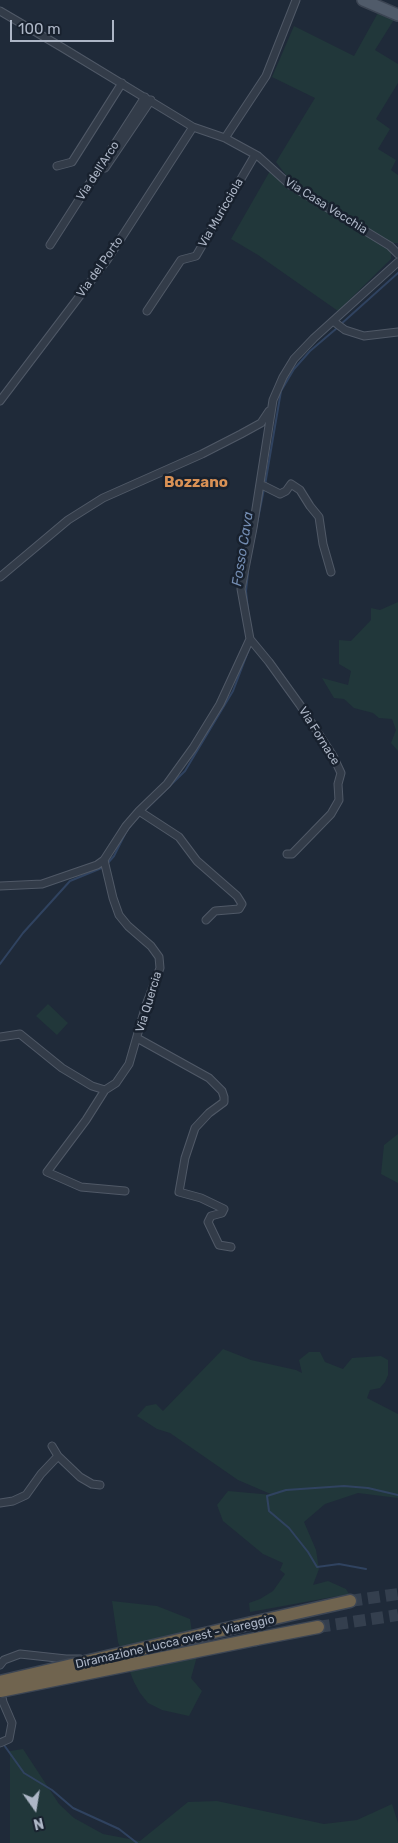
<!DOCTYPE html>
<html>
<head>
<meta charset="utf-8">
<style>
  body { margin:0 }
  #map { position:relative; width:398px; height:1843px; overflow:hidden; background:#1f2a39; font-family:Rubik,sans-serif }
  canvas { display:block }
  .north { position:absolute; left:10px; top:1783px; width:50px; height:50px; -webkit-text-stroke:4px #18212e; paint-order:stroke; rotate:167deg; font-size:14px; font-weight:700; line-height:20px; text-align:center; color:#adb6c6 }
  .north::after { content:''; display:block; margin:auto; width:18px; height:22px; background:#adb6c6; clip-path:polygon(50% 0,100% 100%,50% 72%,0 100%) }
  .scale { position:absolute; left:10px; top:20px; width:104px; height:22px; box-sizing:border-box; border:2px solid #adb6c6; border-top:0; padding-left:6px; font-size:15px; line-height:18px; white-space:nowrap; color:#adb6c6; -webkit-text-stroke:4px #18212e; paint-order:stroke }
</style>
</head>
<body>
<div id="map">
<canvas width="398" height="1843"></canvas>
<div class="north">N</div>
<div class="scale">100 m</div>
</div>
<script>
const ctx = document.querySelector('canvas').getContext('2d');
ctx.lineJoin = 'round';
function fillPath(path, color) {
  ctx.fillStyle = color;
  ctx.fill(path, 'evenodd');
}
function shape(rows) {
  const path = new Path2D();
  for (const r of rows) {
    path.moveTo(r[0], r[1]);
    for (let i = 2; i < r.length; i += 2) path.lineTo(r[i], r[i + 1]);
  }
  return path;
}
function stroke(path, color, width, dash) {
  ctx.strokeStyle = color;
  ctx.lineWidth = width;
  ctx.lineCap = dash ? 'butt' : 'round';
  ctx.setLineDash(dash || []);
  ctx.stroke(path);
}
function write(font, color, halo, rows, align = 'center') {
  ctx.font = font + ' Rubik,sans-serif';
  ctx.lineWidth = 5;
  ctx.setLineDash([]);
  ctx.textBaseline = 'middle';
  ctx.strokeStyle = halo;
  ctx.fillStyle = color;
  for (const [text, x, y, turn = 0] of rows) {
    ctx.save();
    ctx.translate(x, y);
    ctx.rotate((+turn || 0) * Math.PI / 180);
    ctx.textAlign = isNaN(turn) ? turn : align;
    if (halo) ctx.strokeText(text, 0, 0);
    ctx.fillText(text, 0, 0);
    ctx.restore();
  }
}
fillPath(shape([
  [379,11,395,18,375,50,398,64,398,83,376,119,390,129,378,149,396,160,391,170,398,175,398,243,393,243,292,183,276,162,315,98,272,77,294,26,354,56],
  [270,171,289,188,389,249,391,252,391,259,338,311,258,255,231,239],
  [398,602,398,751,391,743,396,730,392,719,379,718,373,713,354,708,344,699,334,698,322,678,348,685,351,671,339,664,339,640,351,641,371,620,371,608,380,610],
  [48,1004,68,1023,57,1035,36,1016],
  [398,1134,398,1183,381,1174,384,1145],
  [223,1349,251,1360,296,1370,302,1373,299,1360,309,1352,320,1352,325,1362,343,1369,352,1358,381,1356,388,1360,388,1375,385,1382,380,1388,370,1390,367,1398,398,1414,398,1498,358,1493,325,1504,304,1522,316,1550,319,1569,313,1585,328,1581,346,1589,349,1594,250,1612,249,1603,260,1599,273,1591,285,1574,280,1570,283,1563,263,1554,223,1521,217,1505,228,1491,273,1495,238,1480,170,1433,157,1429,137,1416,146,1406,156,1404,163,1411],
  [112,1601,157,1606,190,1619,196,1660,191,1678,202,1691,189,1716,162,1710,148,1703,140,1693,134,1682,118,1642],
  [23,1749,59,1804,74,1818,103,1834,140,1841,188,1802,217,1801,324,1824,357,1820,392,1804,398,1823,398,1843,10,1843,10,1751]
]), '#21373a');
stroke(shape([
  [340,325,398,273],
  [265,485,281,391,294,369,310,351,337,328],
  [249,563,264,489],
  [248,573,246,591,248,610],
  [144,811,185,771,233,691,249,649],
  [107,864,114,856,126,832,132,824],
  [0,964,23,933,70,881,104,867],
  [366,1569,339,1564,317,1567,308,1552,289,1528,269,1511,267,1496,286,1490,344,1486,368,1488,398,1495],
  [4,1745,24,1773,52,1790,73,1808,119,1829,137,1843]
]), '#304360', 2);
stroke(shape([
  [350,1601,398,1594],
  [318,1627,398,1615]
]), '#343f4e', 12, [12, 6]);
const street = shape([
  [0,11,63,48,193,127,225,138,258,156,290,185,390,246,398,254],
  [225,138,266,76,296,0],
  [57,166,72,162,122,83],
  [105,168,151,100],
  [50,245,145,97],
  [147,311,181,260,196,256,255,155],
  [333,321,345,330,364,336,398,332],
  [0,401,107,260,193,127],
  [260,485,264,486,280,494,286,491,291,484,300,490,310,506,319,517,323,544,331,572],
  [0,577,68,520,103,498,202,454,241,434,261,423,269,411],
  [250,639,269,662,300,705,333,756,341,773,338,784,339,800,331,814,295,851,292,854,287,854],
  [139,811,179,837,197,861,237,896,242,904,239,909,215,911,206,920],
  [104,860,113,898,119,915,128,926,151,946,159,957,160,968,146,1005,129,1064,116,1083,105,1090,86,1120,47,1172,81,1187,125,1191],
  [0,886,42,884,97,865,104,860,126,826,139,811,167,784,193,748,220,704,250,639,241,589,253,528,273,400,283,377,294,359,314,338,398,262],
  [0,1037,20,1034,62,1068,92,1086,105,1090],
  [137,1038,209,1078,222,1091,224,1097,224,1102,209,1113,195,1128,185,1158,179,1192,201,1198,224,1209,222,1213,211,1216,208,1222,219,1245,231,1247],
  [52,1446,58,1456,80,1477,92,1484,100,1485],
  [0,1503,13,1501,26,1495,41,1474,58,1456],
  [0,1665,4,1660,20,1654,66,1659,80,1659],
  [0,1743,9,1739,12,1723,3,1702,0,1688]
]);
const primary = shape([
  [363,0,398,15]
]);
const highway = shape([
  [252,1623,350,1601],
  [256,1639,318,1627]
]);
stroke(street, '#505967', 9);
stroke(primary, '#3c4553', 14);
stroke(highway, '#3d4654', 15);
stroke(street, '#333c49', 7);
stroke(primary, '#505b6a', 11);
stroke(highway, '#70644f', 12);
const highwayBridge = shape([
  [0,1682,252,1623],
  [0,1691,256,1639]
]);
stroke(highwayBridge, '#3d4654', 15, []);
stroke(highwayBridge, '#70644f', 12);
write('12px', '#adb6c6', '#18212e', [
  ["Via dell'Arco",98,171,-57],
  ["Via Casa Vecchia",326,206,32],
  ["Via Muricciola",221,213,-60],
  ["Via del Porto",100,267,-55],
  ["Via Fornace",319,736,58],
  ["Via Quercia",149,1002,-73],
  ["Diramazione Lucca ovest - Viareggio",175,1642,-13]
]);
write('italic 14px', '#738cb1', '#18212e', [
  ["Fosso Cava",243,549,-81]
]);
write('bold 15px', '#d99155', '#18212e', [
  ["Bozzano",196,483]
]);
</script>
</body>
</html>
